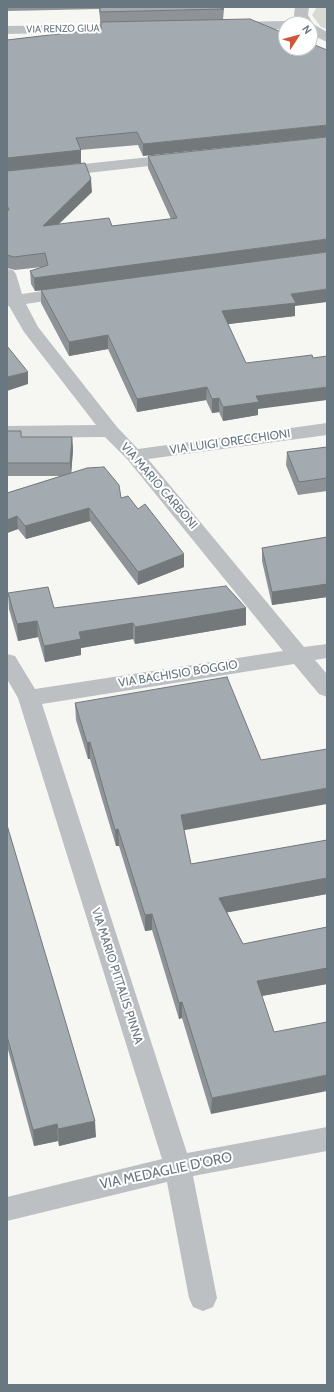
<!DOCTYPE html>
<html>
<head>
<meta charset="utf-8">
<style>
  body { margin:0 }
  #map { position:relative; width:334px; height:1392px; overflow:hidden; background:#f6f6f3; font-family:Cabin,sans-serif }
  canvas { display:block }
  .frame { position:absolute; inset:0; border:8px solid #697781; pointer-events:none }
  .north { position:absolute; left:278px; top:16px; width:40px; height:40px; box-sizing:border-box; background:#fff; border:1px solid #c3c9cd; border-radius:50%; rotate:54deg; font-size:11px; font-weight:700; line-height:16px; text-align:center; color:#697781 }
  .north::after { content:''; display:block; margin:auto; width:14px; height:18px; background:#cf563a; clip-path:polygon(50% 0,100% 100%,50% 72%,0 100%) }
</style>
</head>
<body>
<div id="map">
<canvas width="334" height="1392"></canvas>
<div class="frame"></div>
<div class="north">N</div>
</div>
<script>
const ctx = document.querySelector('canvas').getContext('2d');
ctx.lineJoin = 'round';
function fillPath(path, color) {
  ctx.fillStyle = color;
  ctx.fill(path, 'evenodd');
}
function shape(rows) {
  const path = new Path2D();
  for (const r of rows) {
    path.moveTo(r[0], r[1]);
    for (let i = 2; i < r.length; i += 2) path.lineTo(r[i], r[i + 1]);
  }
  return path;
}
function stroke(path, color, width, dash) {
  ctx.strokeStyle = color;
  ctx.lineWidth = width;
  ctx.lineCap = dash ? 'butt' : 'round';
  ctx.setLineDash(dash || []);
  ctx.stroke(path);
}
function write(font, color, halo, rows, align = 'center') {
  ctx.font = font + ' Cabin,sans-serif';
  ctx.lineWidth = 4;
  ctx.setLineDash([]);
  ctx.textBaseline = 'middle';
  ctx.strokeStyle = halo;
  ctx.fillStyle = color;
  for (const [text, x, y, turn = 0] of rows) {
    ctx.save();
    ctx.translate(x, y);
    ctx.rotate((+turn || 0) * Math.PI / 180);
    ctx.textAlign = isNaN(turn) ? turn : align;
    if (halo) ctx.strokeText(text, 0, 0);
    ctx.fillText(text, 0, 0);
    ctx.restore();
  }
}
fillPath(shape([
  [317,7,327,7,327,29,321,27,312,15]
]), '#d6dad3');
fillPath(shape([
  [286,21,292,24,286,24,286,29,235,30,230,29,228,26,230,23,235,22,286,21],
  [131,24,136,25,138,28,136,31,7,34,7,26,131,24],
  [179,154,185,156,187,159,185,162,7,182,7,172,179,154],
  [7,269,13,270,16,274,22,294,71,287,77,288,80,292,77,296,26,304,38,327,117,427,138,449,327,423,327,435,148,459,304,647,327,644,327,658,315,660,327,674,327,697,319,694,294,664,42,704,187,1153,327,1127,327,1151,193,1176,217,1298,213,1307,203,1311,193,1307,189,1298,167,1182,7,1221,7,1197,162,1159,18,698,7,679,7,654,15,656,35,689,283,651,127,459,105,437,7,438,7,426,96,425,24,332,9,306,7,306,7,269]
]), '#bcc0c3');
fillPath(shape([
  [295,7,309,7,308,15,313,24,327,32,327,42,310,34,310,24,299,24,294,15,295,7]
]), '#bcc0c3');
fillPath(shape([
  [7,7,218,7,224,9,223,20,143,156,138,145,80,150,81,163,17,170,92,192,59,224,112,226,171,219,148,168,148,156,295,306,295,316,228,324,258,409,258,415,223,421,219,412,212,413,206,400,137,412,108,349,69,356,41,303,41,290,204,268,35,291,31,284,30,271,42,267,15,270,7,268,7,40,101,29,99,9,7,11],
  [7,431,21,431,21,437,72,437,73,450,71,473,121,498,184,567,138,585,90,521,26,539,18,529,7,533,7,493,61,476,7,476],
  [327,447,327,491,298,495,286,465,287,452],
  [327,537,327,597,272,605,262,561,262,548],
  [8,593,54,608,246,608,246,625,135,644,133,639,81,648,81,655,45,662,38,637,18,641,9,609],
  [75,703,184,830,191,864,327,840,327,894,227,912,243,944,327,927,327,984,262,996,211,1114,182,1018,179,1019,152,930,145,931,119,846,116,846,90,759,88,759,76,720],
  [7,825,96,1137,59,1146,58,1141,34,1146,7,1046]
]), '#8d9397');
fillPath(shape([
  [327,125,327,137,143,156,143,144],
  [81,150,81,163,7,171,7,158],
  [91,179,92,192,44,238,43,226],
  [327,239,327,252,35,291,34,278],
  [327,289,327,302,295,306,295,316,221,325,222,311,291,294],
  [108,335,108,349,69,356,69,342],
  [28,372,28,384,7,391,7,377],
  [207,387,206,400,137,412,137,399],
  [327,387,327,400,258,409,258,415,223,421,223,407,256,396],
  [219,398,219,412,212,413,212,399],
  [72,437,73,450,71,476,70,463],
  [89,508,90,521,26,539,25,526],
  [17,516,18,529,7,533,7,520],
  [184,554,184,567,138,585,138,572],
  [327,584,327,597,272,605,272,592],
  [246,608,246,625,135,644,135,627],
  [37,621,38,637,18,641,17,624],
  [133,623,133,639,81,648,81,655,45,662,44,646,79,632],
  [90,742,90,759,88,759,87,743],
  [327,788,327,804,180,831,181,815],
  [118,829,119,846,116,846,115,830],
  [327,878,327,894,219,914,219,898],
  [152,914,152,930,145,931,145,915],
  [327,968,327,984,256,997,257,981],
  [182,1002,182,1018,179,1019,179,1003],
  [327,1075,327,1091,211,1114,212,1098],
  [95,1121,96,1137,59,1146,58,1129],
  [57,1124,58,1141,34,1146,33,1130]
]), '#73787b');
const building = shape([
  [100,7,218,7,224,9,100,12,100,7],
  [250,19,286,34,286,48,310,48,310,43,327,50,327,125,143,144,137,132,76,138,81,150,7,158,7,40,101,29,101,22,250,19],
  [327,137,327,239,34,278,30,271,48,265,45,253,14,257,7,255,7,210,9,210,7,205,7,171,85,163,91,179,43,226,109,218,112,226,177,218,148,156,327,137],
  [327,252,327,289,291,294,296,303,222,311,246,363,312,355,313,358,327,356,327,387,256,396,259,402,223,407,219,398,212,399,207,387,137,399,108,335,69,342,41,290,327,252],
  [7,346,28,372,7,377,7,346],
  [7,431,21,431,21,437,72,437,70,463,7,463,7,431],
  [327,447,327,478,299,482,287,452,327,447],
  [104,467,119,485,121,498,128,496,138,509,145,504,184,554,138,572,89,508,25,526,17,516,7,520,7,493,87,468,104,467],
  [327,537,327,584,272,592,262,548,327,537],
  [226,586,246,608,135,627,133,623,79,632,81,639,44,646,37,621,17,624,8,593,48,587,54,608,226,586],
  [227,677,261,760,327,749,327,788,181,815,191,864,327,840,327,878,219,898,243,944,327,927,327,968,257,981,274,1032,327,1022,327,1075,212,1098,182,1002,179,1003,152,914,145,915,118,829,115,830,90,742,87,743,75,703,227,677],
  [7,825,95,1121,58,1129,57,1124,33,1130,7,1036,7,825]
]);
fillPath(building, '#a4abb0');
stroke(building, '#73787b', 1);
write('10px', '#697781', '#fff', [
  ["VIA RENZO GIUA",63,29,-1]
]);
write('12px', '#697781', '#fff', [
  ["VIA LUIGI ORECCHIONI",230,442,-8],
  ["VIA MARIO CARBONI",159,486,49],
  ["VIA BACHISIO BOGGIO",178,674,-9],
  ["VIA MARIO PITTALIS PINNA",117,976,72]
]);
write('14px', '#697781', '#fff', [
  ["VIA MEDAGLIE D'ORO",166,1171,-12]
]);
</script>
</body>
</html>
